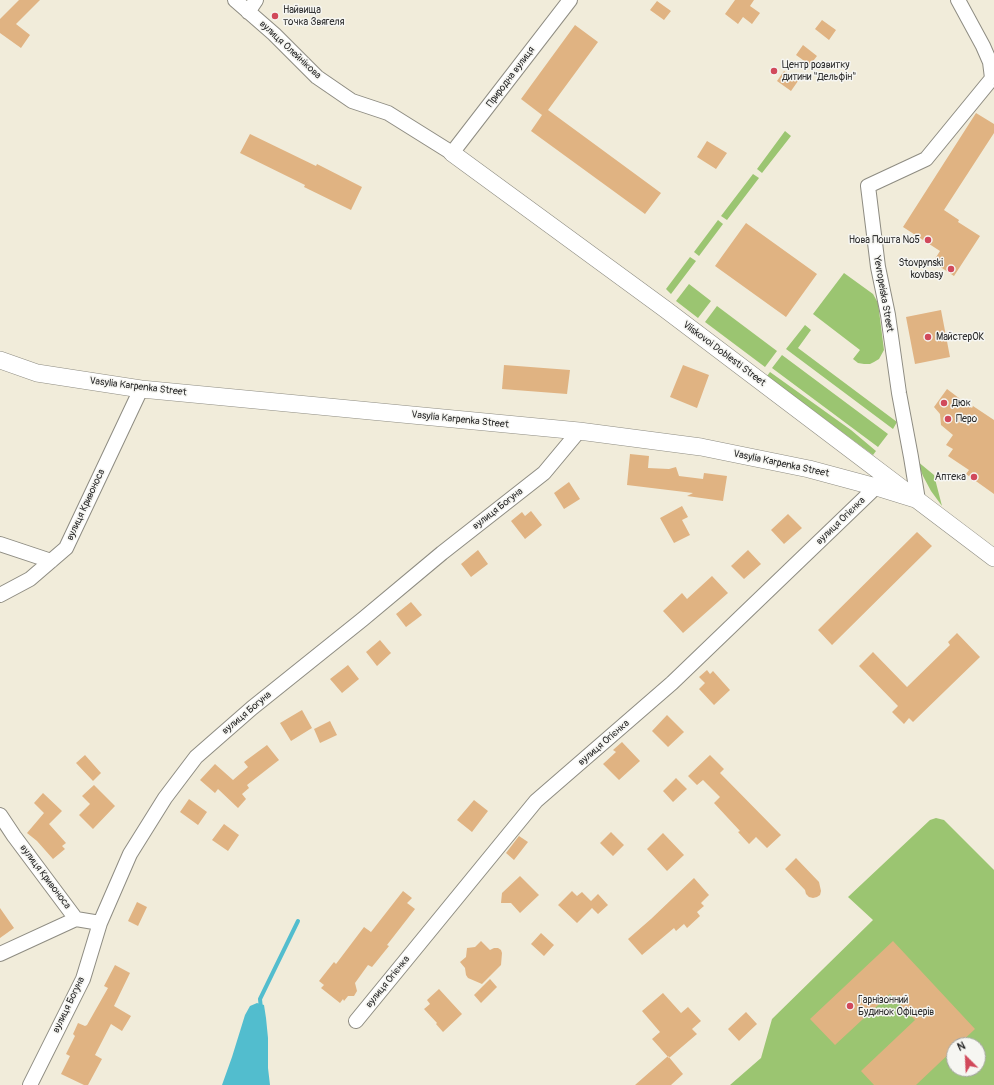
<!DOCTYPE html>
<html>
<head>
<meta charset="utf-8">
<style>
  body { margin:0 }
  #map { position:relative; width:994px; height:1085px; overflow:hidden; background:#f1ecda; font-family:Pangolin,sans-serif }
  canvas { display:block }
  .north { position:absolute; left:946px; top:1037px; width:40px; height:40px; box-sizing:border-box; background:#f6f6f2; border:1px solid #a5a5a2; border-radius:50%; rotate:336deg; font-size:11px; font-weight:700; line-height:16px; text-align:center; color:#2b2b2b }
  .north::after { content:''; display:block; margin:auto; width:14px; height:18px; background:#d1495b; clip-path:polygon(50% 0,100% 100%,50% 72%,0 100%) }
</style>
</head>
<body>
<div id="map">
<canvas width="994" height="1085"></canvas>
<div class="north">N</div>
</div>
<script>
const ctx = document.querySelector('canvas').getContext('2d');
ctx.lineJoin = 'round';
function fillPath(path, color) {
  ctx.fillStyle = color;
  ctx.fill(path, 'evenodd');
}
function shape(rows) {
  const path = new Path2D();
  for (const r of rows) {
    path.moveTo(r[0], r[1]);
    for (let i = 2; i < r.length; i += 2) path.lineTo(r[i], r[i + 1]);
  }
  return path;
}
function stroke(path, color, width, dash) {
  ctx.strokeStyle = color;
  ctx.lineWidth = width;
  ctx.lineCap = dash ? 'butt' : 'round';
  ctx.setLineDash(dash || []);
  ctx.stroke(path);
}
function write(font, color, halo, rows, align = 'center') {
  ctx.font = font + ' Pangolin,sans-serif';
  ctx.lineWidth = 3;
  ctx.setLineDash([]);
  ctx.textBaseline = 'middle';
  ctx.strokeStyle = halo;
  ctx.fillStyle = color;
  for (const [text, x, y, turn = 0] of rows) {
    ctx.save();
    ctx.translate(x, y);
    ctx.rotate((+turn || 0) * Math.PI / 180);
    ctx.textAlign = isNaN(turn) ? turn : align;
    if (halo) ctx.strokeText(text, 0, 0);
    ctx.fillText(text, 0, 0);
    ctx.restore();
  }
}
fillPath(shape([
  [785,131,791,136,762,173,757,169],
  [753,174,759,178,727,220,721,216],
  [718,220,723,224,699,256,694,252],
  [690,257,696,261,671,294,666,289],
  [844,273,873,294,878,303,884,350,879,359,874,362,870,364,864,364,858,363,853,359,860,350,813,314],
  [689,284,711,301,698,318,676,301],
  [717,306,777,351,765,367,705,322],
  [805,325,811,330,798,348,897,422,893,429,786,349],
  [782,355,888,434,878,447,772,368],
  [770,372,851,430,876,451,873,455,767,376],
  [917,461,934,475,942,506,931,491,923,476],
  [936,818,944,820,994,870,994,1085,730,1085,761,1058,772,1019,873,920,848,897,930,820],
  [954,1045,978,1045,978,1069,954,1069]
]), '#9bc571');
fillPath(shape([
  [257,1003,264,1005,266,1018,268,1038,268,1068,270,1085,222,1085,232,1057,245,1015,250,1006]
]), '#52bdce');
stroke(shape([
  [261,1009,260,999,298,921]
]), '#52bdce', 4);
fillPath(shape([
  [19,0,40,0,16,24,30,35,21,48,0,33,0,19],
  [735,0,754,0,750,6,760,13,752,24,743,17,738,24,725,14],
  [657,1,671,11,664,20,650,10],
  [822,20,836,30,829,40,815,29],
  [575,25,598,42,548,110,661,193,645,214,531,131,542,115,521,99],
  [803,45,817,56,810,65,796,55],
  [784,71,798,81,791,91,777,81],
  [976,113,994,124,994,133,944,210,959,220,958,222,980,236,954,276,933,262,940,251,903,227],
  [250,134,316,166,317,164,362,187,351,210,304,187,305,185,240,153],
  [707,141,727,153,716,169,697,157],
  [746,223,817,274,786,317,715,266],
  [941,310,950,357,915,364,906,317],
  [504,365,570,370,567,394,502,389],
  [683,365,709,375,697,408,670,397],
  [947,389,972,408,973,406,994,420,994,494,966,474,969,470,948,456,953,449,946,445,953,435,941,425,940,414,934,407],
  [630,454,649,456,648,468,669,469,676,467,679,476,703,479,704,473,727,476,723,501,687,496,693,493,627,485],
  [569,482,580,499,564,509,554,493],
  [682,506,688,517,682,520,690,535,674,543,660,518],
  [531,511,542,525,525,539,511,521,522,512,525,516],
  [788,514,802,528,784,544,771,530],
  [917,532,932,546,832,645,818,630],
  [478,550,488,564,471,577,461,564],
  [748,550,761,564,744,579,731,566],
  [712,576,728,593,683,633,663,611,682,593,687,599],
  [411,602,422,615,406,627,396,614],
  [957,633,980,657,913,722,909,718,904,724,892,712,898,706,859,666,873,652,907,687,950,645,948,642],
  [380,640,391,653,377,666,366,652],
  [348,665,359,679,342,693,330,679],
  [707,670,710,674,713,671,730,690,714,705,699,689,705,683,699,677],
  [302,710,312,728,291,741,280,723],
  [667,715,684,732,668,747,652,731],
  [330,721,337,735,320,743,314,729],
  [622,742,640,761,619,780,603,764,616,752,613,750],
  [267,745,279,760,247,785,249,788,242,794,246,799,238,808,218,789,215,793,200,780,215,764,233,780,248,767,244,762],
  [85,755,101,773,93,781,76,763],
  [710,755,724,769,720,773,781,835,767,848,756,837,749,844,738,832,740,831,714,803,720,797,703,780,697,785,688,776],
  [676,778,687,789,673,802,663,791],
  [94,785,115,806,93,829,79,815,90,804,82,796],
  [43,793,62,811,49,824,66,843,62,846,65,849,53,859,37,841,27,833,44,813,34,803],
  [189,799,207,812,198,825,180,812],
  [474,800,488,811,472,832,457,820],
  [224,824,239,835,228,851,212,840],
  [611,832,624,845,613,856,600,843],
  [663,833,684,855,667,871,647,849],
  [519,836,528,842,514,860,506,853],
  [796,858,819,882,821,891,820,895,817,897,813,898,809,897,806,894,805,890,785,869],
  [520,876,539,895,520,913,511,903,501,903,502,893],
  [694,878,709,895,701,903,704,906,697,912,700,916,687,928,684,924,676,931,674,928,642,955,628,939,651,919],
  [403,891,412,898,407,903,415,909,387,945,389,946,372,967,368,965,355,983,357,991,354,996,348,996,344,1001,343,999,340,1003,321,988,324,985,319,981,334,962,336,964,364,927,371,932],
  [572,891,577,896,582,892,591,901,598,894,608,905,598,914,592,908,577,923,558,905],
  [137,902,147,907,138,926,128,921],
  [0,908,14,928,0,938],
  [541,933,554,945,544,956,531,944],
  [481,941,490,950,494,948,498,948,501,950,502,953,501,965,482,984,468,978,466,975,465,968,460,962,466,957,467,948,475,947],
  [893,941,975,1029,958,1045,954,1045,954,1049,916,1085,874,1085,861,1071,915,1020,890,994,835,1045,810,1019],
  [115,965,130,973,114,1006,131,1016,122,1031,111,1024,95,1055,102,1059,88,1085,84,1085,61,1074,70,1056,66,1054,75,1036,73,1034,78,1023,85,1026,87,1025,108,988,104,986],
  [490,979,497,987,481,1003,474,995],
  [439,989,462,1014,443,1032,436,1024,437,1023,424,1009,430,1004,427,1000],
  [663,993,681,1013,688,1007,701,1021,692,1029,697,1034,669,1058,652,1039,660,1032,642,1011],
  [746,1012,757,1024,739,1041,728,1029],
  [668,1056,683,1074,671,1085,635,1085]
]), '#e0b382');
const minor = shape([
  [235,0,274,34,317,77,352,101,388,113,452,153,570,0],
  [958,0,983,46,990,62,992,78],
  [248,12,256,0],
  [918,500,911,457,899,393,888,315,878,267,868,186,926,159,994,76],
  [0,544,51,561],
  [0,595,30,579,66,548,141,389],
  [0,815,14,836,76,919,100,923],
  [0,954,76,919],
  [356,1021,536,801,672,683,876,487],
  [30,1085,83,979,100,923,130,854,165,798,196,757,252,708,363,619,442,553,544,473,579,431]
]);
const tertiary = shape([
  [452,153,665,309,994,558],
  [0,360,37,373,141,389,579,431,701,447,809,469,876,487,918,500]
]);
stroke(minor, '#8e8c82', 16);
stroke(tertiary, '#8e8c82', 18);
stroke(minor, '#fff', 14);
stroke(tertiary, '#fff', 17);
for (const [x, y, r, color] of [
  [275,16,4,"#d1495b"],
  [774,71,4,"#d1495b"],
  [928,240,4,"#d1495b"],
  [951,269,4,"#d1495b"],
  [928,337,4,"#d1495b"],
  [944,403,4,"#d1495b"],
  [948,419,4,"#d1495b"],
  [974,477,4,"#d1495b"],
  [850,1006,4,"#d1495b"]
]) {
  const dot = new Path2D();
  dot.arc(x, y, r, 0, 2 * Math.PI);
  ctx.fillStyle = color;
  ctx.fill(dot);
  stroke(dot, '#f6f6f2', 1.5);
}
write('10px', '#2b2b2b', '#f6f6f2', [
  ["Найвища",283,10],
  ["точка Звягеля",283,22],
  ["Центр розвитку",782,65],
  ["дитини \"Дельфін\"",782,77],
  ["Нова Пошта №5",920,240,"right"],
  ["Stovpynski",943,263,"right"],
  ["kovbasy",943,275,"right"],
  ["МайстерОК",936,337],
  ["Дюк",952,403],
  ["Перо",956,419],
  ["Аптека",966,477,"right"],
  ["Гарнізонний",858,1000],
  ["Будинок Офіцерів",858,1012]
], 'left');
write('10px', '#2b2b2b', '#f6f6f2', [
  ["вулиця Олейнікова",290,50,43],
  ["Природна вулиця",511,77,-53],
  ["Yevropeiska Street",883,294,80],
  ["Viiskovoi Doblesti Street",724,354,37],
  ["Vasylia Karpenka Street",138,387,7],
  ["Vasylia Karpenka Street",460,420,6],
  ["Vasylia Karpenka Street",781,464,12],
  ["вулиця Кривоноса",86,505,-65],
  ["вулиця Богуна",498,509,-38],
  ["вулиця Огієнка",841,521,-44],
  ["вулиця Богуна",247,713,-40],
  ["вулиця Огієнка",604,743,-41],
  ["вулиця Кривоноса",45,877,53],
  ["вулиця Огієнка",388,982,-51],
  ["вулиця Богуна",69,1005,-64]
]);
</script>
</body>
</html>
